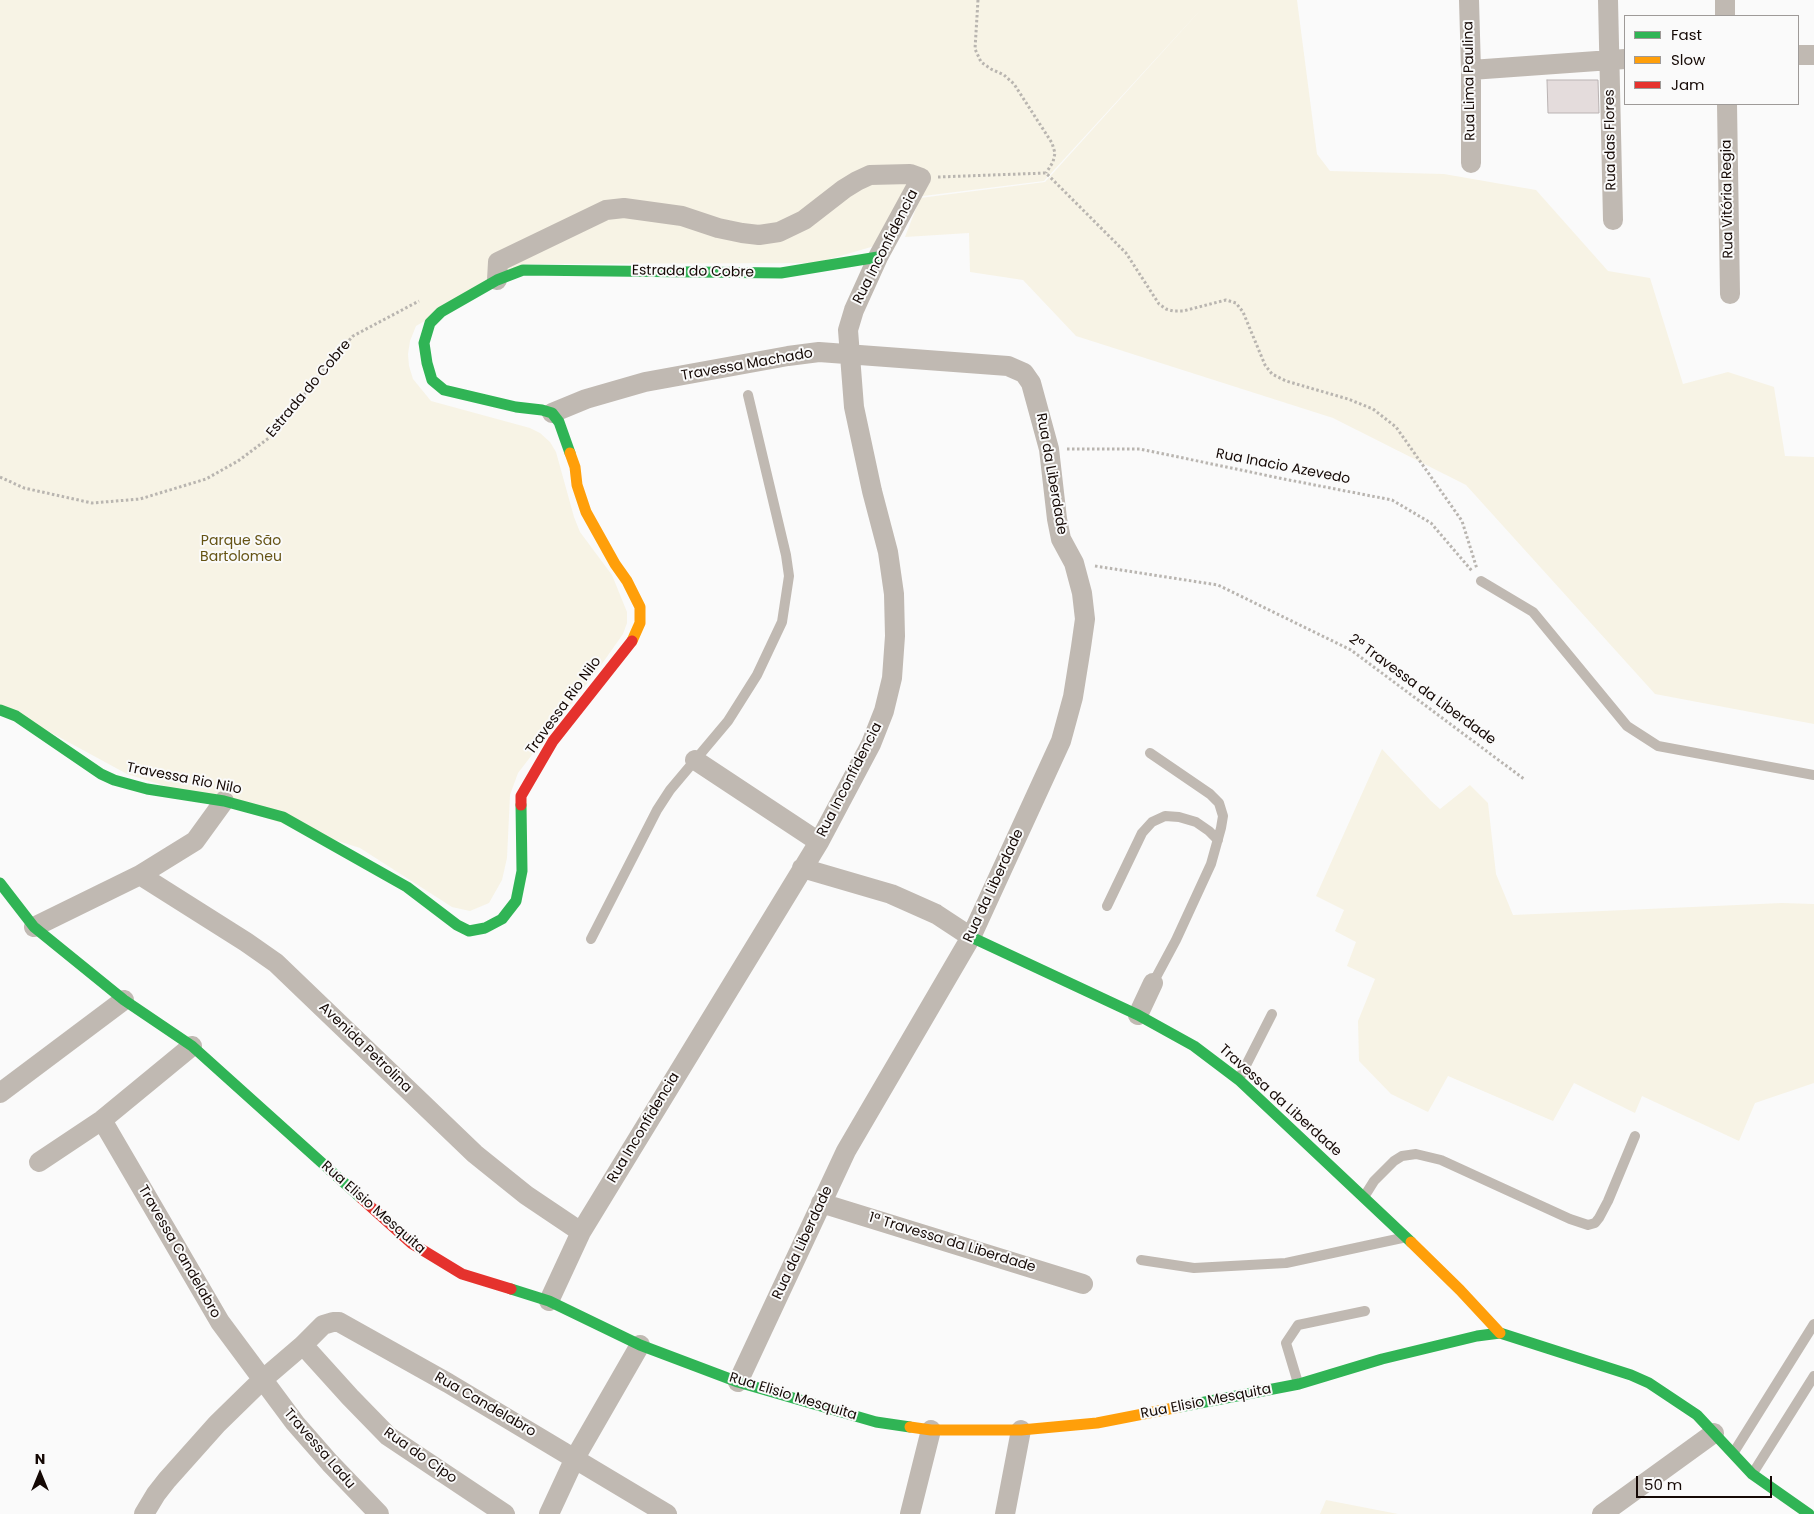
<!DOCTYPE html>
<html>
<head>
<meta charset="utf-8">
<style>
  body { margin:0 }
  #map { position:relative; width:1814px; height:1514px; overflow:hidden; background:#fafafa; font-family:Poppins,sans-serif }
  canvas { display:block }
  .legend { position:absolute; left:1624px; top:15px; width:175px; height:90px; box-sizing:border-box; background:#fafafa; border:1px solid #9e9a98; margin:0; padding:6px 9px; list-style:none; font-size:15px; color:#150905 }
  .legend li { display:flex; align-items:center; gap:10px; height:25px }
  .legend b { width:25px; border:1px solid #9e9a98 }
  .north { position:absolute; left:15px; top:1449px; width:50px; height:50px; -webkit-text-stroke:4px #fafafa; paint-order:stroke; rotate:0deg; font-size:14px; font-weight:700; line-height:20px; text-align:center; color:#150905 }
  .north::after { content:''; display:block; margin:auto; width:18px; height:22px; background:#150905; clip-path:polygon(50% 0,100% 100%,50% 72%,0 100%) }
  .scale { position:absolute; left:1636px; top:1476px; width:136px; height:22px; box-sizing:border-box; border:2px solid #150905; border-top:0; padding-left:6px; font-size:15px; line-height:18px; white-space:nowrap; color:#150905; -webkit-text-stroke:4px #fafafa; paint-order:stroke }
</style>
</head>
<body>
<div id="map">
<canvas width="1814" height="1514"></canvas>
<ul class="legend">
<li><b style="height:6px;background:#30b455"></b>Fast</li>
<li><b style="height:6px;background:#ff9f0a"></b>Slow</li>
<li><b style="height:6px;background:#e5322d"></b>Jam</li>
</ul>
<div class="north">N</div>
<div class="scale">50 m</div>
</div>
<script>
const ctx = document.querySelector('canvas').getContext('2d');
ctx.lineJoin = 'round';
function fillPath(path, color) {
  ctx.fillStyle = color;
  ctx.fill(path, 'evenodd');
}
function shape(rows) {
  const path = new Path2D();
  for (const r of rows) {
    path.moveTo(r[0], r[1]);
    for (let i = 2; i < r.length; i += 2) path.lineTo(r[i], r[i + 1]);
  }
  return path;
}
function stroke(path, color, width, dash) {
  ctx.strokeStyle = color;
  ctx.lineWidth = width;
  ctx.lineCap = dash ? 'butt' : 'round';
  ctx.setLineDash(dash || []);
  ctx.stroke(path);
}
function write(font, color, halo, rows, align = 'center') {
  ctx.font = font + ' Poppins,sans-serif';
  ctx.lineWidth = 4;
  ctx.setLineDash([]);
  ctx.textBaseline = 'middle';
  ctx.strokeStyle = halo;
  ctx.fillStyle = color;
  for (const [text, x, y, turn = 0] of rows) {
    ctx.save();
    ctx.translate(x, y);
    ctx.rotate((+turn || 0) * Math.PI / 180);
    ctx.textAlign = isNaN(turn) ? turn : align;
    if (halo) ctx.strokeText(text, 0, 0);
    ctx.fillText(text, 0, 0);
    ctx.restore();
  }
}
fillPath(shape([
  [0,0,1297,0,1317,154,1330,171,1444,174,1536,190,1608,271,1650,278,1683,384,1728,372,1774,387,1785,456,1814,457,1814,724,1655,694,1466,485,1333,418,1076,336,1023,280,970,272,969,233,905,237,920,198,1045,182,1205,5,1044,181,899,199,878,245,816,263,523,264,416,326,410,341,408,354,409,366,413,379,431,401,530,428,540,433,550,442,556,452,574,517,580,532,612,575,627,612,627,623,623,634,599,668,518,773,510,795,507,858,502,880,489,903,470,911,452,907,360,848,127,774,0,705],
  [1382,749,1431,801,1440,809,1470,785,1488,803,1496,874,1513,915,1782,903,1814,904,1814,1083,1755,1103,1739,1141,1642,1096,1635,1113,1574,1083,1553,1121,1448,1076,1428,1112,1391,1094,1359,1061,1358,1021,1375,979,1347,966,1356,942,1335,931,1344,910,1316,896],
  [1326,1500,1398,1514,1320,1514]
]), '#f7f3e5');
const building = shape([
  [1547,80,1598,80,1599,113,1548,113,1547,80]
]);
fillPath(building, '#e4dcdc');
stroke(building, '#bab3b3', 1);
stroke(shape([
  [978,0,975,49,981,62,991,69,1004,75,1014,84,1052,143,1055,153,1053,162,1046,173],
  [938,177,1046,173,1126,253,1159,304,1166,309,1173,311,1183,311,1226,300,1236,303,1243,312,1265,365,1272,374,1286,381,1348,399,1373,409,1396,427,1462,521,1477,569],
  [1067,449,1140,449,1284,479,1392,500,1431,523,1472,571],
  [0,477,24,488,92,503,140,499,206,479,238,461,273,435,326,366,353,336,419,301],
  [1095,566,1218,585,1351,650,1524,779]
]), '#b9b5b0', 3, [2.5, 2.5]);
stroke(shape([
  [1481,581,1533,612,1627,726,1658,746,1814,775],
  [1150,753,1210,794,1219,803,1223,816,1221,828,1211,864,1176,940,1153,983],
  [1107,906,1142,833,1152,822,1165,816,1179,817,1196,822,1209,831,1218,840],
  [591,939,657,810,670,790,728,721,757,675,782,622,789,576,786,555,748,395],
  [1239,1079,1272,1014],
  [1364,1197,1374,1181,1394,1161,1402,1156,1416,1154,1441,1160,1570,1219,1588,1225,1595,1223,1599,1218,1608,1201,1635,1136],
  [1141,1260,1194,1268,1286,1263,1402,1238],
  [1298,1383,1286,1343,1298,1325,1365,1311],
  [1734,1452,1814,1324],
  [1753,1473,1814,1376]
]), '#c0b9b2', 10);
stroke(shape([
  [1469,0,1471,70,1471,163],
  [1608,0,1613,220],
  [1725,0,1725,16],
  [1798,55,1814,55],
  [1471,70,1625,59],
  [1727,104,1730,294],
  [497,280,498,262,606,210,624,208,682,216,718,228,742,233,759,235,779,232,804,220,844,189,857,181,870,175,910,174,921,178,878,257,854,310,848,330,854,407,872,491,888,552,894,594,895,636,892,678,884,711,871,744,819,842,581,1232,549,1301],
  [552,413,586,399,645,382,788,356,819,352,1008,366,1024,373,1031,383,1049,449,1057,519,1061,539,1074,563,1082,593,1085,619,1081,647,1073,697,1061,741,971,937,846,1151,738,1382],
  [695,760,819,842],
  [802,868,891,894,936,914,971,937],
  [140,875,246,942,276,963,475,1154,526,1195,581,1232],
  [34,927,140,875,195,841,224,801],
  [1138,1015,1153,983],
  [0,1093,124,1000],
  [102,1120,220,1322,295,1423,330,1463,379,1514],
  [39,1162,102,1120,192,1046],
  [821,1203,1083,1284],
  [303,1345,350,1397,388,1436,505,1514],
  [144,1514,156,1494,167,1480,217,1424,261,1381,303,1345,323,1325,333,1322,339,1322,448,1383,667,1514],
  [549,1514,575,1458,640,1345],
  [910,1514,931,1430],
  [1005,1514,1021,1430],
  [1602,1514,1714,1433]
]), '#c0b9b2', 20);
stroke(shape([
  [570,453,559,422,552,413,542,410,516,407,444,390,432,380,427,363,424,343,430,323,441,312,497,280,523,270,781,273,878,257],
  [0,710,16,716,101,774,114,780,147,789,224,801,283,817,407,887,457,925,469,931,485,928,502,919,516,901,522,871,521,805],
  [0,883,34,927,124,1000,192,1046,361,1198],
  [971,937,1138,1015,1194,1046,1239,1080,1411,1242],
  [511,1289,549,1301,640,1345,738,1382,876,1422,910,1427],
  [1179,1407,1299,1384,1382,1359,1477,1336,1500,1333,1631,1375,1649,1383,1697,1415,1752,1474,1809,1514]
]), '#30b455', 11);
stroke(shape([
  [570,453,575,467,577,485,586,512,615,564,627,581,640,607,640,623,632,641],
  [1411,1242,1460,1290,1500,1333],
  [910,1427,931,1430,1021,1430,1097,1423,1179,1407]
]), '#ff9f0a', 11);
stroke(shape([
  [521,805,521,796,553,741,632,641],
  [361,1198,411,1243,462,1274,511,1289]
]), '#e5322d', 11);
write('14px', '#150905', '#fafafa', [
  ["Rua Lima Paulina",1470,81,-91],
  ["Rua das Flores",1611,140,-91],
  ["Rua Vitória Regia",1728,199,-91],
  ["Rua Inconfidencia",886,247,-63],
  ["Estrada do Cobre",693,272,1],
  ["Travessa Machado",747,365,-10],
  ["Estrada do Cobre",309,389,-50],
  ["Rua Inacio Azevedo",1283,467,11],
  ["Rua da Liberdade",1051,474,80],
  ["2ª Travessa da Liberdade",1422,690,36],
  ["Travessa Rio Nilo",564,706,-54],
  ["Travessa Rio Nilo",184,779,11],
  ["Rua Inconfidencia",850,780,-63],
  ["Rua da Liberdade",994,886,-65],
  ["Avenida Petrolina",365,1048,44],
  ["Travessa da Liberdade",1280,1101,42],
  ["Rua Inconfidencia",644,1128,-59],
  ["Rua Elisio Mesquita",373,1208,41],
  ["Rua da Liberdade",803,1243,-65],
  ["1ª Travessa da Liberdade",952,1243,17],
  ["Travessa Candelabro",179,1252,60],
  ["Rua Elisio Mesquita",793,1397,17],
  ["Rua Elisio Mesquita",1206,1402,-11],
  ["Rua Candelabro",485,1405,30],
  ["Travessa Ladu",319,1449,49],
  ["Rua do Cipo",420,1456,35]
]);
write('14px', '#655314', '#fafafa', [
  ["Parque São",241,541],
  ["Bartolomeu",241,557]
]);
</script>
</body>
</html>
